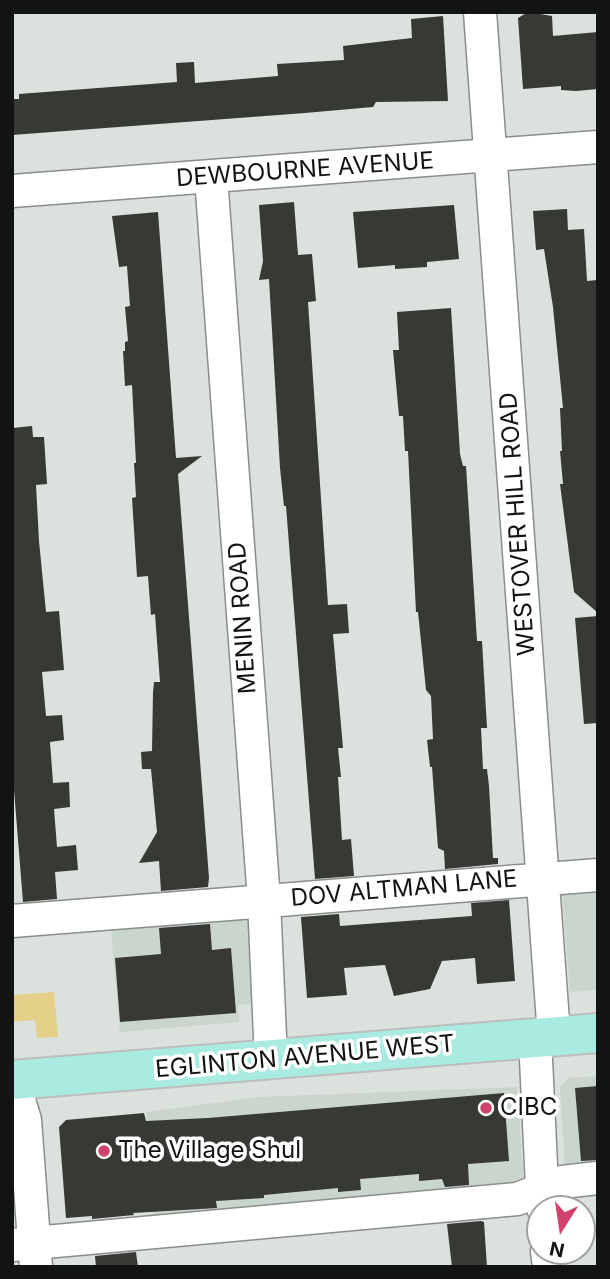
<!DOCTYPE html>
<html>
<head>
<meta charset="utf-8">
<style>
  body { margin:0 }
  #map { position:relative; width:610px; height:1279px; overflow:hidden; background:#dbe1dc; font-family:Inter,sans-serif }
  canvas { display:block }
  .frame { position:absolute; inset:0; border:14px solid #121413; pointer-events:none }
  .north { position:absolute; left:526px; top:1195px; width:70px; height:70px; box-sizing:border-box; background:#fff; border:2px solid #a0a1a1; border-radius:50%; rotate:192deg; font-size:19px; font-weight:700; line-height:28px; text-align:center; color:#121413 }
  .north::after { content:''; display:block; margin:auto; width:24px; height:32px; background:#d1426d; clip-path:polygon(50% 0,100% 100%,50% 72%,0 100%) }
</style>
</head>
<body>
<div id="map">
<canvas width="610" height="1279"></canvas>
<div class="frame"></div>
<div class="north">N</div>
</div>
<script>
const ctx = document.querySelector('canvas').getContext('2d');
ctx.lineJoin = 'round';
function fillPath(path, color) {
  ctx.fillStyle = color;
  ctx.fill(path, 'evenodd');
}
function shape(rows) {
  const path = new Path2D();
  for (const r of rows) {
    path.moveTo(r[0], r[1]);
    for (let i = 2; i < r.length; i += 2) path.lineTo(r[i], r[i + 1]);
  }
  return path;
}
function stroke(path, color, width, dash) {
  ctx.strokeStyle = color;
  ctx.lineWidth = width;
  ctx.lineCap = dash ? 'butt' : 'round';
  ctx.setLineDash(dash || []);
  ctx.stroke(path);
}
function write(font, color, halo, rows, align = 'center') {
  ctx.font = font + ' Inter,sans-serif';
  ctx.lineWidth = 7;
  ctx.setLineDash([]);
  ctx.textBaseline = 'middle';
  ctx.strokeStyle = halo;
  ctx.fillStyle = color;
  for (const [text, x, y, turn = 0] of rows) {
    ctx.save();
    ctx.translate(x, y);
    ctx.rotate((+turn || 0) * Math.PI / 180);
    ctx.textAlign = isNaN(turn) ? turn : align;
    if (halo) ctx.strokeText(text, 0, 0);
    ctx.fillText(text, 0, 0);
    ctx.restore();
  }
}
fillPath(shape([
  [598,866,598,990,570,992,560,868],
  [247,894,256,1004,238,1005,239,1022,120,1032,110,920],
  [598,1076,598,1182,566,1184,560,1087,569,1078],
  [517,1087,526,1210,155,1236,146,1112,259,1097]
]), '#cad6cd');
fillPath(shape([
  [54,992,58,1037,37,1038,35,1020,12,1022,12,995]
]), '#e4d088');
fillPath(shape([
  [528,12,552,16,553,36,598,32,598,89,576,91,561,90,561,86,523,89,518,18],
  [443,16,448,101,376,102,373,107,305,113,12,135,12,99,19,99,19,94,177,82,176,63,194,62,195,83,278,76,277,64,344,60,343,46,412,38,411,19],
  [294,202,298,255,312,254,316,301,308,302,328,605,347,604,349,633,333,634,343,748,338,748,341,777,338,777,342,840,351,839,354,876,315,879,286,506,284,506,280,468,269,279,259,280,263,261,259,205],
  [454,205,459,259,427,262,427,267,395,269,395,265,358,268,353,212],
  [567,209,568,230,584,229,587,281,597,280,598,613,574,592,560,484,563,484,560,451,562,451,560,408,563,408,553,307,544,249,536,250,533,211],
  [158,212,176,458,202,456,178,474,209,878,208,887,161,891,159,861,139,863,157,832,151,769,142,769,141,752,152,751,153,692,154,682,160,682,155,614,151,615,148,576,137,577,132,498,136,497,134,463,136,463,132,385,125,386,123,351,125,351,125,342,128,341,125,307,130,306,127,266,119,267,112,216],
  [451,308,460,454,463,466,466,466,477,641,482,641,487,728,481,728,483,769,487,769,489,786,493,858,498,858,498,864,445,869,444,851,438,848,432,767,430,767,427,740,433,739,431,696,426,690,418,612,416,612,408,451,405,451,403,416,399,416,393,350,399,350,397,312],
  [32,426,33,437,44,437,47,484,36,485,39,541,46,612,59,611,64,670,42,672,46,716,62,715,64,740,50,742,53,783,69,782,70,807,54,809,57,847,76,845,78,870,55,872,57,899,23,902,12,765,12,428],
  [598,616,598,723,584,724,575,618],
  [509,900,515,981,477,984,475,958,442,961,430,989,394,996,385,965,344,968,347,995,307,998,301,917,339,914,340,926,472,916,471,903],
  [210,924,212,950,231,948,236,1013,120,1022,115,958,161,954,159,928],
  [598,1086,598,1160,581,1161,575,1088],
  [504,1093,509,1161,468,1164,469,1185,445,1187,442,1179,419,1181,419,1174,360,1179,361,1190,338,1192,338,1188,264,1195,264,1198,216,1201,217,1208,133,1213,134,1215,92,1219,92,1216,66,1218,59,1127,66,1120,144,1113,146,1121,208,1118],
  [481,1221,484,1222,487,1267,452,1267,447,1224],
  [136,1252,138,1267,96,1267,95,1256]
]), '#373934');
const minor = shape([
  [480,12,554,1036],
  [211,177,264,900,271,1060],
  [12,191,598,147],
  [12,921,598,875],
  [535,1038,543,1208],
  [12,1092,19,1100,25,1120,36,1267],
  [12,1245,517,1199,562,1182,598,1178],
  [547,1251,549,1267]
]);
const major = shape([
  [12,1080,598,1033]
]);
stroke(minor, '#898e8a', 35);
stroke(major, '#bdbdbd', 42);
stroke(minor, '#fff', 32);
stroke(major, '#a9ebe0', 38);
for (const [x, y, r, color] of [
  [486,1108,7,"#d1426d"],
  [104,1151,7,"#d1426d"]
]) {
  const dot = new Path2D();
  dot.arc(x, y, r, 0, 2 * Math.PI);
  ctx.fillStyle = color;
  ctx.fill(dot);
  stroke(dot, '#fff', 2.5);
}
write('24px', '#121413', '#fff', [
  ["DEWBOURNE AVENUE",305,170,-4],
  ["WESTOVER HILL ROAD",518,524,-94],
  ["MENIN ROAD",243,618,-94],
  ["DOV ALTMAN LANE",404,889,-5],
  ["EGLINTON AVENUE WEST",305,1057,-5]
]);
write('24px', '#121413', '#fff', [
  ["CIBC",500,1108],
  ["The Village Shul",118,1151]
], 'left');
</script>
</body>
</html>
